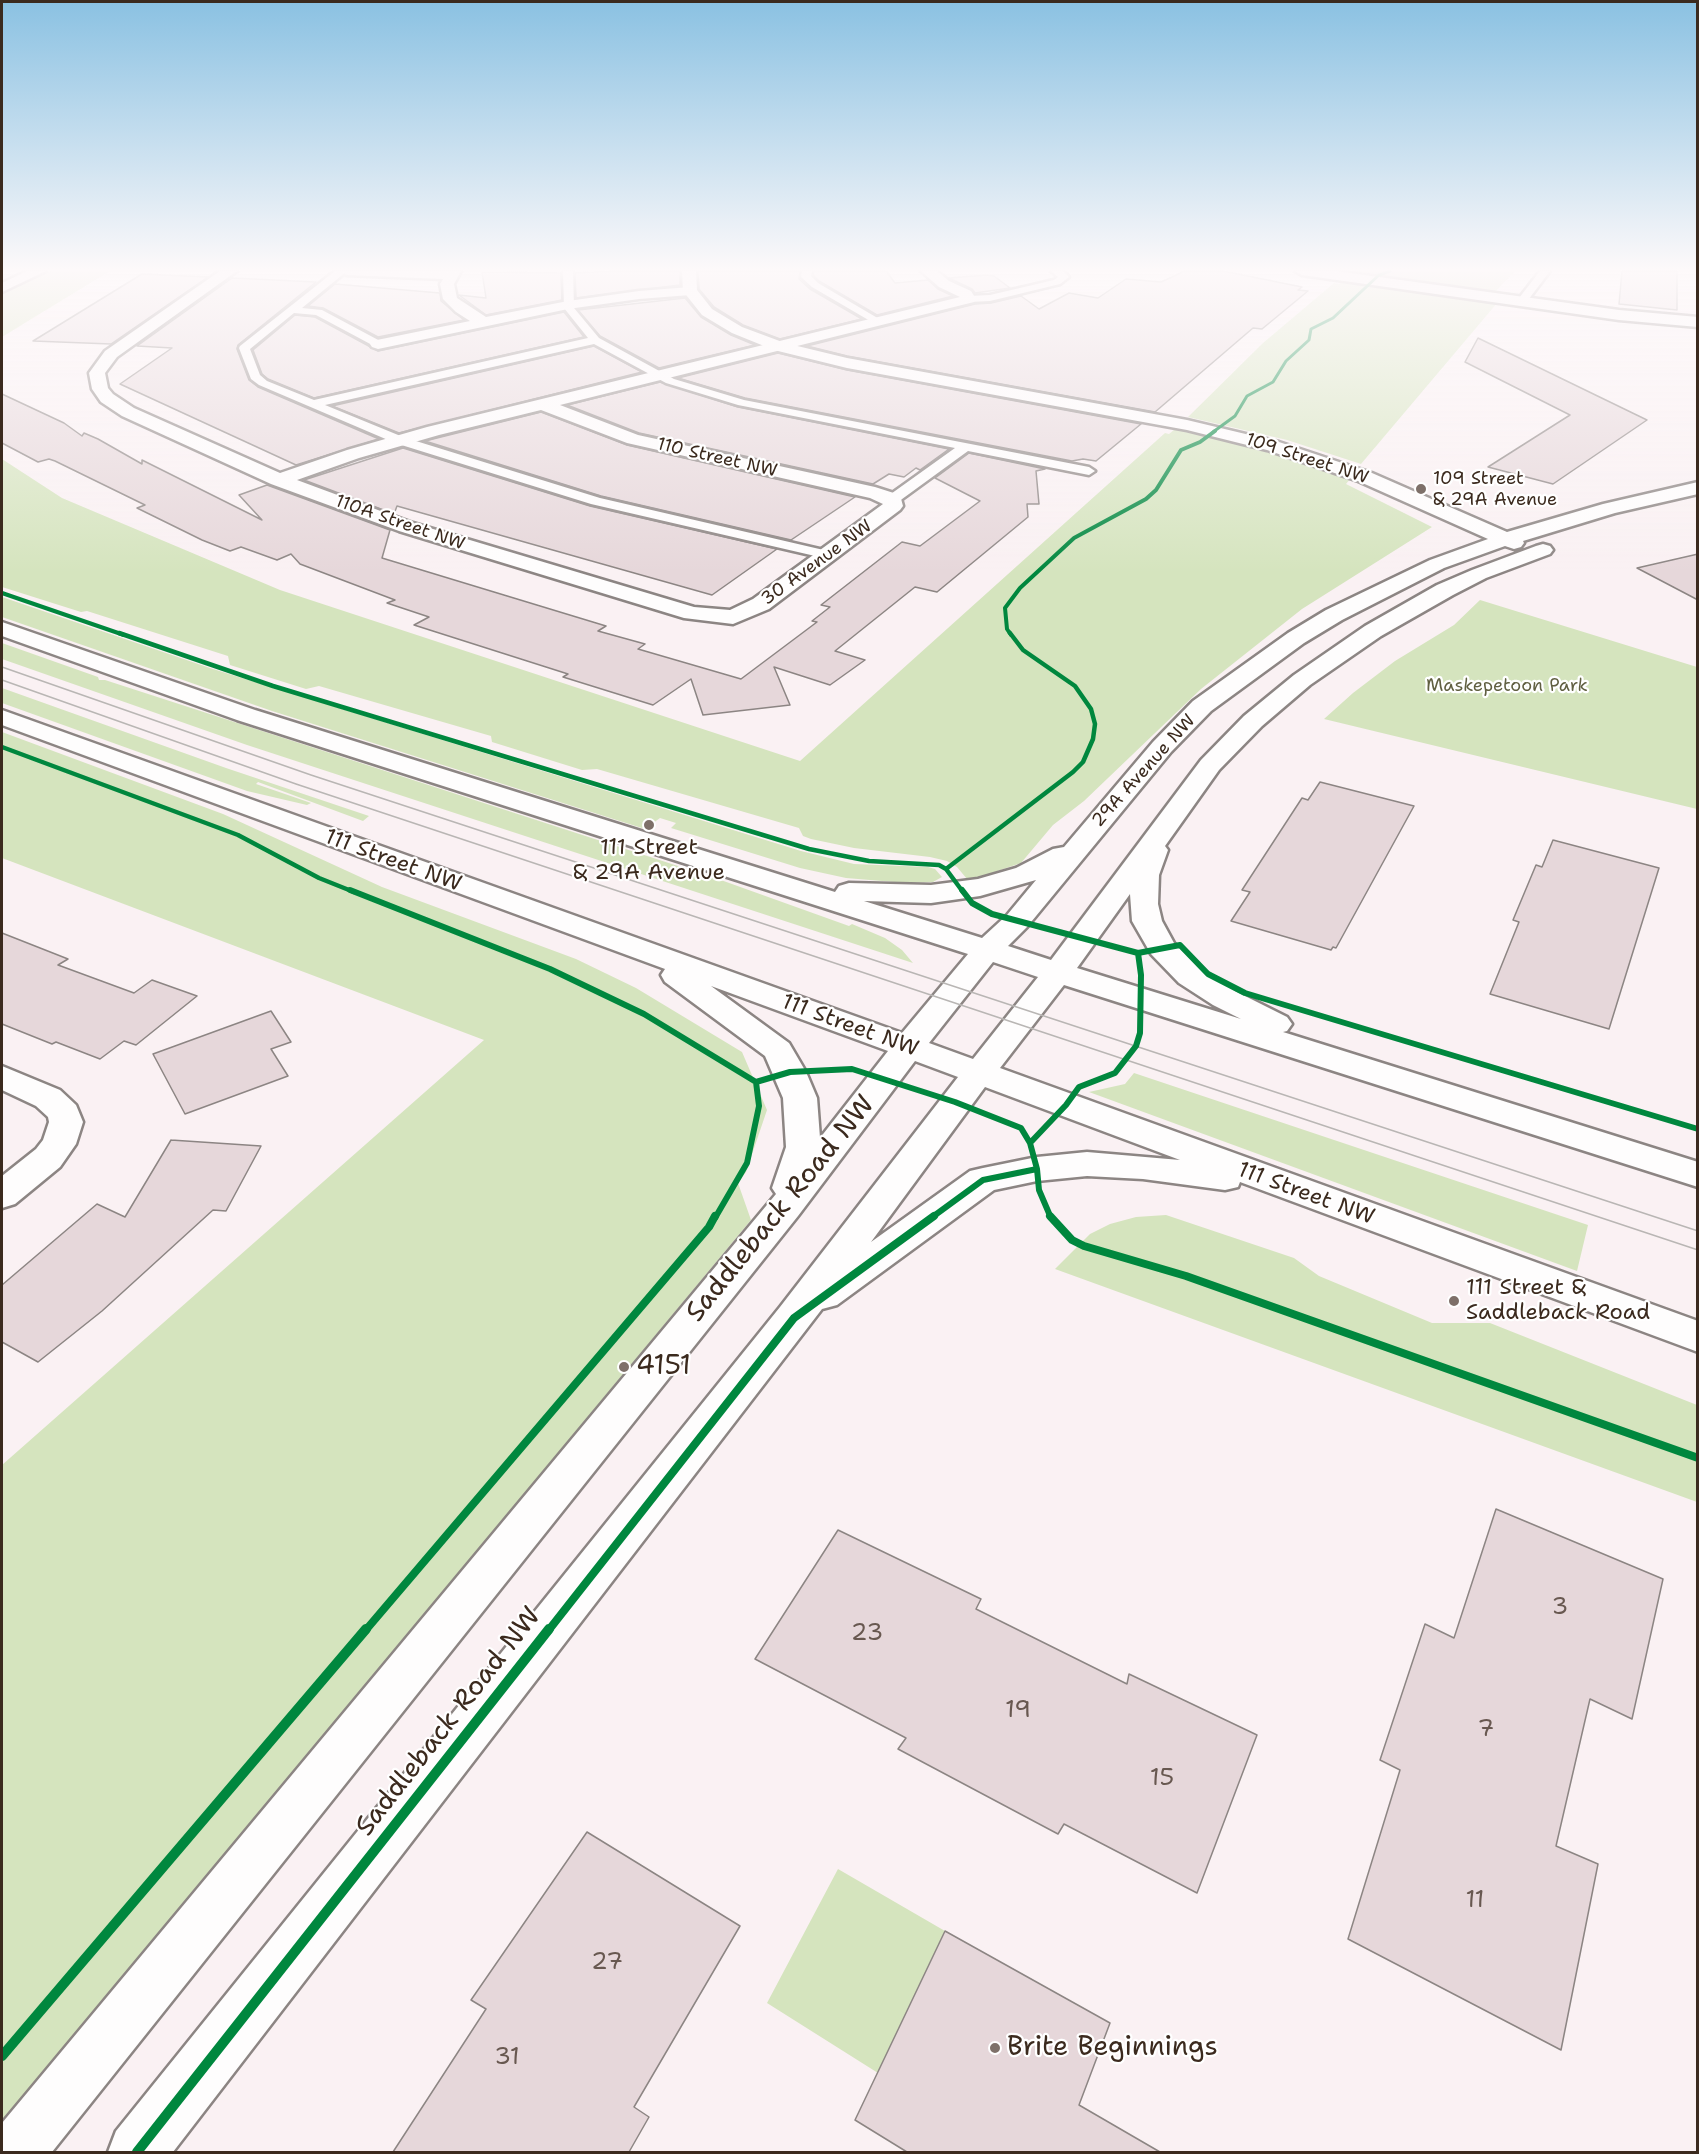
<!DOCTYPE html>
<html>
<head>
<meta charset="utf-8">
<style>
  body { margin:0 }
  #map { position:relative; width:1699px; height:2154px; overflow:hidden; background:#faf1f3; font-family:"Shantell Sans",sans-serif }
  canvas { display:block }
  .frame { position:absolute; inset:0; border:3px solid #3b2a1e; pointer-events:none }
</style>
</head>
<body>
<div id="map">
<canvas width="1699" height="2154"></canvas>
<div class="frame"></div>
</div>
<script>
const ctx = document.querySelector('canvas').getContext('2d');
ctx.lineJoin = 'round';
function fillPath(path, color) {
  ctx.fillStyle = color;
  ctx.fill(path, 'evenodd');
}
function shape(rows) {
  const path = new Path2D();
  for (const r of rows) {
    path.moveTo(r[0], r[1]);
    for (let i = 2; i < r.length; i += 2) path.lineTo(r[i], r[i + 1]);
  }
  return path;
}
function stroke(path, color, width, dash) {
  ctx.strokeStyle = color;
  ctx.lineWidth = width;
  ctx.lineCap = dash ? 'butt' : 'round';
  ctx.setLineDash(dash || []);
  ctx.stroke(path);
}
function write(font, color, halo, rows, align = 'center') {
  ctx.font = font + ' "Shantell Sans",sans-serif';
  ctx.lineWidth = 4.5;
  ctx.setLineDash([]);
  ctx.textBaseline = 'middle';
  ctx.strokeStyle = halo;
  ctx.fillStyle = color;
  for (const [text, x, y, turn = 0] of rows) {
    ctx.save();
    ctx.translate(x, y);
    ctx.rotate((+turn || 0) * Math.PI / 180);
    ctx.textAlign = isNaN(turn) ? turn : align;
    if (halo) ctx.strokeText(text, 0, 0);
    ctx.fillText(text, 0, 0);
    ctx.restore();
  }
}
fillPath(shape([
  [51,271,110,271,2,337,2,293],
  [1344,271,1515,271,1495,292],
  [1343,280,1498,302,1361,464,1287,440,1188,417,1263,343,1334,283,1339,284],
  [1175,429,1258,447,1351,478,1346,484,1432,527,1302,609,1201,689,1084,801,1053,825,1021,863,971,880,967,879,957,867,947,861,930,857,854,848,811,839,803,836,799,828,597,769,582,770,492,742,491,736,319,686,306,689,230,665,228,656,87,611,81,612,2,587,2,459,62,498,280,590,800,761,1165,433,1169,434],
  [2,597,213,669,801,851,854,864,928,867,935,869,942,877,933,882,906,883,846,878,800,868,671,828,676,823,660,818,645,829,272,711,2,617],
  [1480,600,1697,667,1697,809,1324,719,1353,693,1395,661,1454,625],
  [2,643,98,677,99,680,105,680,718,879,849,926,852,924,885,938,902,950,913,963,247,745,2,659],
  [2,688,226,768,369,816,363,821,258,782,256,784,311,803,307,805,247,791,2,703],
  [2,732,223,814,382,887,576,959,636,988,742,1052,767,1110,746,1172,738,1183,751,1220,2,2124,2,1465,484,1040,2,858],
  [1134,1073,1588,1225,1577,1271,1089,1092,1125,1084],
  [1166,1215,1294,1258,1319,1276,1432,1323,1490,1323,1697,1405,1697,1502,1055,1269,1090,1234,1110,1224,1136,1217],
  [838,1869,945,1931,878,2073,767,2003]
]), '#d5e4be');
const building = shape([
  [614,271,680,271,680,285,576,298,575,273,614,271],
  [698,271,800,271,799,279,810,289,862,319,780,339,743,325,714,307,699,289,698,271],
  [814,271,886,271,895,283,928,280,938,289,953,296,877,315,819,281,813,275,814,271],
  [1185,271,1223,271,1302,287,1298,290,1308,291,1262,329,1253,328,1155,412,847,356,807,346,975,304,991,303,1021,296,1039,309,1069,293,1098,298,1126,279,1161,282,1185,271],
  [1622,271,1677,271,1677,310,1619,304,1622,271],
  [482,272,561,273,562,300,486,315,459,295,486,298,482,272],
  [142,274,208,277,111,344,33,341,142,274],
  [987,275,994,276,1010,288,975,293,972,289,949,278,987,275],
  [232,278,316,282,238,345,237,349,249,380,258,387,379,439,296,465,120,384,172,348,137,346,232,278],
  [335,284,440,293,441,301,464,320,378,337,323,308,308,306,335,284],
  [685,298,701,317,731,335,755,345,659,368,600,336,578,310,685,298],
  [564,312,584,337,314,398,268,379,262,374,253,350,295,315,315,317,378,351,564,312],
  [1478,338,1647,420,1553,484,1488,467,1570,415,1465,362,1478,338],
  [594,346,642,372,399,433,332,406,594,346],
  [778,353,847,370,1141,424,1096,461,1083,459,1072,461,745,398,678,378,778,353],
  [660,382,738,407,949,449,920,470,916,468,904,477,889,474,873,484,639,433,567,405,660,382],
  [2,394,64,423,82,436,84,433,98,439,142,464,142,460,262,520,239,495,267,485,390,530,382,558,606,626,598,631,645,644,638,649,741,679,817,622,812,621,830,607,821,605,902,542,920,546,980,501,935,478,969,453,1045,469,1036,471,1039,504,1027,504,1028,517,937,592,915,587,835,651,865,660,830,685,774,667,790,705,703,715,691,679,653,705,563,677,568,674,414,625,429,617,387,603,395,600,300,564,291,554,277,560,241,547,230,551,202,540,137,508,145,505,55,461,49,459,38,462,2,443,2,394],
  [541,412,627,445,855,497,791,540,601,496,425,441,541,412],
  [403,448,590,506,777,549,712,595,397,506,394,514,304,480,403,448],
  [1698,554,1698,600,1637,568,1698,554],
  [1320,782,1414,806,1336,948,1333,947,1331,950,1231,921,1250,892,1242,890,1302,798,1308,800,1320,782],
  [1553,840,1659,868,1609,1029,1490,994,1519,922,1513,920,1536,865,1542,867,1553,840],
  [2,933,68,959,58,965,134,993,152,980,197,996,136,1045,124,1041,100,1059,56,1042,52,1044,2,1024,2,933],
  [271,1011,291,1042,271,1049,288,1076,185,1114,153,1054,271,1011],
  [171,1140,261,1146,226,1211,213,1210,102,1311,38,1362,2,1342,2,1285,97,1204,125,1217,171,1140],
  [1496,1509,1663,1579,1632,1719,1590,1699,1556,1846,1598,1864,1561,2050,1348,1939,1400,1770,1380,1760,1425,1624,1454,1638,1496,1509],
  [838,1530,981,1599,976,1609,1127,1684,1129,1674,1257,1735,1197,1893,1064,1824,1058,1834,898,1749,906,1738,755,1659,838,1530],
  [587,1832,740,1926,634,2107,649,2117,629,2152,393,2152,486,2009,471,2000,587,1832],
  [945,1931,1110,2023,1079,2105,1160,2152,907,2152,855,2120,945,1931]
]);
fillPath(building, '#e6d7da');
stroke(building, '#8c8583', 1.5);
const lane = shape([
  [335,271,347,271,302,308,322,310,382,342,382,346,374,346,316,315,294,313,250,349,260,375,267,381,314,400,588,338,564,308,563,271,573,271,574,308,599,338,674,379,744,400,1089,467,1095,471,1089,475,968,451,898,502,888,502,886,499,888,496,955,448,738,405,666,383,594,344,325,405,403,437,600,498,828,551,835,555,828,559,591,504,395,443,259,385,251,379,239,348,240,346,335,271],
  [802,271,812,271,811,276,818,283,886,323,877,325,812,287,801,277,802,271],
  [1051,271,1063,271,1069,277,1060,284,990,301,969,302,964,299,969,296,990,295,1054,280,1058,277,1051,271],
  [1540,271,1550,271,1525,304,1517,304,1516,302,1540,271]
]);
const street = shape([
  [220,271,237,271,117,357,105,373,108,388,113,394,134,408,280,473,347,450,427,427,960,297,939,287,921,271,937,271,949,281,971,291,976,299,974,302,560,405,638,435,875,487,900,495,903,506,900,510,769,609,733,624,684,618,399,531,271,484,122,416,101,402,92,389,89,373,105,351,220,271],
  [541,410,627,443,870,498,883,504,753,599,730,610,694,607,413,523,297,480,359,458,439,435,541,410],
  [340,271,461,271,454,284,457,298,486,317,568,301,639,291,690,287,697,291,690,295,639,299,568,309,378,349,372,347,370,344,372,341,470,321,456,312,443,299,440,284,443,279,347,275,340,271],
  [1295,271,1335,271,1619,310,1698,317,1698,327,1619,320,1302,275,1295,271],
  [2,1066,60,1090,76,1105,83,1122,76,1144,60,1167,15,1204,2,1208,2,1176,36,1149,43,1140,49,1122,48,1117,36,1106,2,1090,2,1066]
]);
const secondary = shape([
  [27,271,46,271,2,292,2,283,27,271],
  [682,271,696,271,697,290,712,309,742,327,785,343,847,358,1187,420,1279,442,1372,473,1507,532,1603,504,1698,482,1698,494,1615,513,1523,541,1524,543,1521,547,1514,549,1505,546,1444,568,1342,620,1304,643,1211,711,1171,752,1027,927,1008,946,1051,960,1201,760,1244,716,1294,675,1365,626,1437,585,1472,570,1536,546,1543,544,1550,546,1553,550,1550,554,1486,578,1453,595,1381,636,1310,685,1262,726,1219,770,1165,846,1168,850,1159,875,1158,904,1162,921,1174,943,1201,969,1235,991,1287,1017,1292,1024,1287,1031,1283,1032,1698,1162,1698,1187,1064,985,1000,1068,1698,1321,1698,1352,1240,1182,1238,1187,1225,1190,1143,1179,1087,1176,1037,1181,994,1190,837,1305,822,1309,173,2152,108,2152,116,2131,780,1307,958,1077,915,1061,798,1216,52,2152,2,2152,2,2123,776,1194,772,1188,786,1147,783,1098,765,1056,665,982,661,975,665,969,2,725,2,710,902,1033,968,954,237,720,2,636,2,622,255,710,835,892,839,886,849,883,931,885,978,879,1016,868,1053,849,1064,847,1153,742,1193,701,1288,633,1326,610,1430,560,1488,539,1358,481,1267,450,1187,430,847,368,774,350,732,333,702,315,683,291,682,271],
  [1036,880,1007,915,982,938,864,901,931,903,980,896,1036,880],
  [1130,894,1132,921,1151,954,1179,983,1213,1005,1241,1019,1077,968,1130,894],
  [993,962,1038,977,973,1059,929,1043,993,962],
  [711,986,888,1051,820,1138,817,1098,806,1072,789,1043,711,986],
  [985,1087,1180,1160,1087,1152,1037,1157,983,1168,970,1171,871,1242,985,1087]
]);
stroke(lane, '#8c8583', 5);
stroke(street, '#8c8583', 5);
stroke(secondary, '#8c8583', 5);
fillPath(lane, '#fefdfd');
fillPath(street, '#fefdfd');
fillPath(secondary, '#fefdfd');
stroke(shape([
  [2,667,311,775,1698,1231],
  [2,680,296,784,1698,1250]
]), '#b9b6b4', 1.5);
stroke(shape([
  [1213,432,1235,416,1247,396,1273,382,1286,361,1309,340,1311,329,1333,318,1379,275,1390,271]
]), '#00873e', 3);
stroke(shape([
  [2,593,124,635],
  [1011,635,1007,629,1005,608,1020,588,1074,538,1146,499,1156,490,1181,450,1200,442,1215,431]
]), '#00873e', 4);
stroke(shape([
  [119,633,273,686,809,849,869,861,939,865,946,869,963,892],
  [2,747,238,835,319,878,354,892],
  [946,869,1073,772,1083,762,1093,739,1095,724,1091,709,1075,686,1023,650,1010,633]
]), '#00873e', 4.5);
stroke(shape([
  [350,890,550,969,644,1014,756,1082],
  [962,890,972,903,992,914,1138,953,1180,945,1208,974,1245,993,1698,1129],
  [1030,1143,1066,1105,1079,1087,1115,1073,1136,1046,1140,1033,1141,975,1138,953],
  [715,1218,747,1163,759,1106,756,1082,790,1072,852,1069,955,1102,1021,1128,1030,1143,1037,1169,1039,1190,1051,1218],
  [931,1218,983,1180,1037,1169]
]), '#00873e', 6);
stroke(shape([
  [1050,1216,1072,1240,1084,1246,1186,1276,1698,1458],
  [365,1631,709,1227,715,1216],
  [548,1631,794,1318,934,1216]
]), '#00873e', 8);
stroke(shape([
  [2,2056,366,1629],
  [137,2152,549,1629]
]), '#00873e', 10);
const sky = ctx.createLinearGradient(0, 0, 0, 573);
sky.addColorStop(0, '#8ac1e2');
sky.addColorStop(0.47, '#fdf9fa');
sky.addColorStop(1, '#fdf9fa00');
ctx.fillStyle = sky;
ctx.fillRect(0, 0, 1699, 573);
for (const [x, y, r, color] of [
  [1421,489,6,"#7e7069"],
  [649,825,6,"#7e7069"],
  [1454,1301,6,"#7e7069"],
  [624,1367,6,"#7e7069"],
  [995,2048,6,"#7e7069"]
]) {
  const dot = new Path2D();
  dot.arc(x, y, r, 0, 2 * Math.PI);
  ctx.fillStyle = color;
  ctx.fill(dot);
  stroke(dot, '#fff', 2);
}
write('18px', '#3b2a1e', '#fff', [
  ["110 Street NW",717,458,13],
  ["109 Street NW",1307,459,18],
  ["110A Street NW",400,523,19],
  ["30 Avenue NW",817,563,-36],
  ["29A Avenue NW",1144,771,-48]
]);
write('18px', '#3b2a1e', '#fff', [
  ["109 Street",1433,479],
  ["& 29A Avenue",1433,500]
], 'left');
write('18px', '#605f41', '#fff', [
  ["Maskepetoon Park",1507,686]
]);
write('22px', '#3b2a1e', '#fff', [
  ["111 Street",649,848],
  ["& 29A Avenue",649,873],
  ["111 Street &",1466,1288,"left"],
  ["Saddleback Road",1466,1313,"left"]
]);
write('22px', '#3b2a1e', '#fff', [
  ["111 Street NW",393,861,20],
  ["111 Street NW",850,1026,20],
  ["111 Street NW",1306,1194,20]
]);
write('24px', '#685850', null, [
  ["3",1560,1608],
  ["23",867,1634],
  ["19",1018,1711],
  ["7",1486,1730],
  ["15",1162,1779],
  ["11",1475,1901],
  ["27",607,1963],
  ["31",507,2058]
]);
write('27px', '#3b2a1e', '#fff', [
  ["Saddleback Road NW",781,1209,-51],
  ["Saddleback Road NW",449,1722,-52]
]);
write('27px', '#3b2a1e', '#fff', [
  ["4151",636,1367],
  ["Brite Beginnings",1007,2048]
], 'left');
</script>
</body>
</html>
